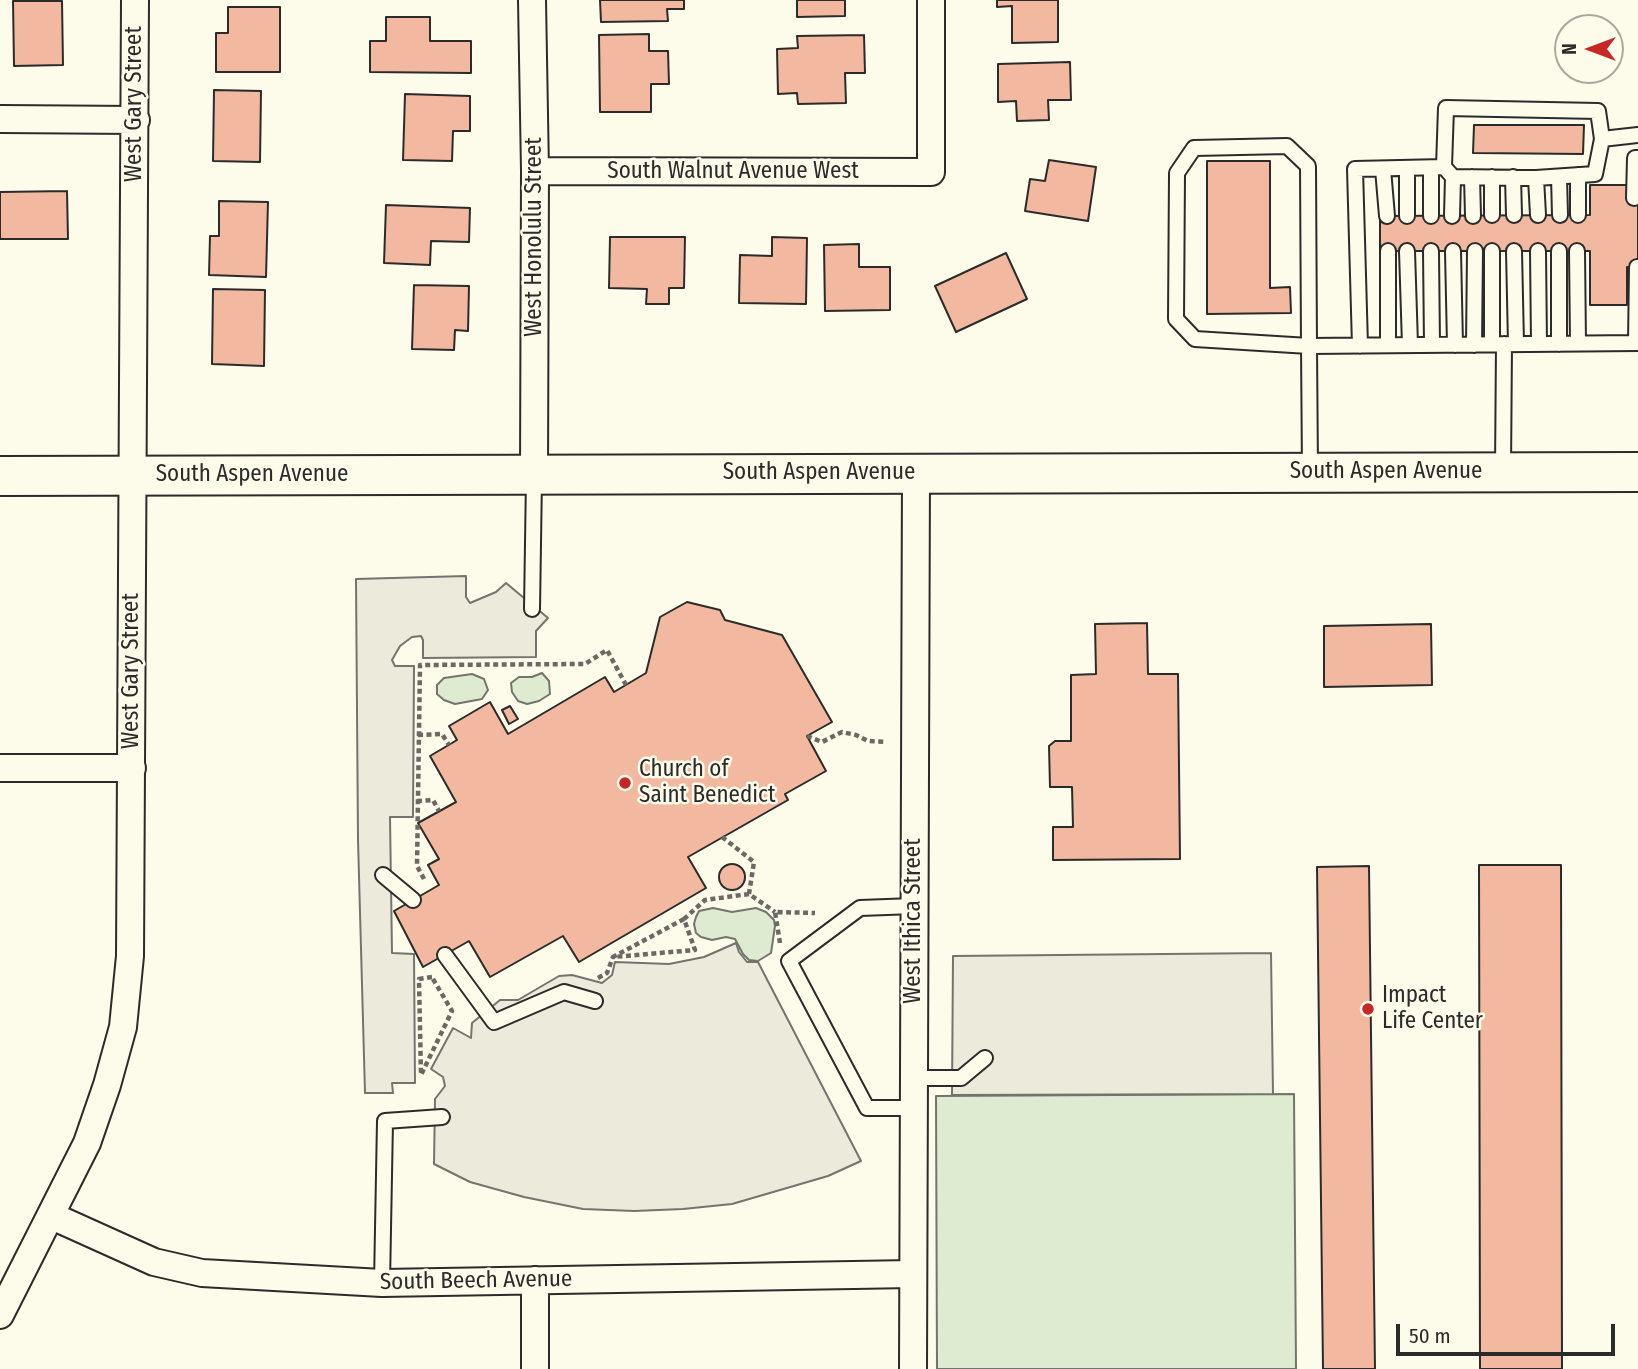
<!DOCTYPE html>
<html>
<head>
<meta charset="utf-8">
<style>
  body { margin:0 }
  #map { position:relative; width:1638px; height:1369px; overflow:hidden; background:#fdfbea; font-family:"Fira Sans Condensed",sans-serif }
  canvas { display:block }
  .north { position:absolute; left:1554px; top:14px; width:70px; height:70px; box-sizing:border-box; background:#fdfbea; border:2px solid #a9a89e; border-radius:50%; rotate:270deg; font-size:19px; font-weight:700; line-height:28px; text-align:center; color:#2b2b2b }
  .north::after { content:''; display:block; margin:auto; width:24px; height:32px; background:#c62828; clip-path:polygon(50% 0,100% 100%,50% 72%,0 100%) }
  .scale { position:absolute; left:1396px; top:1324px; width:219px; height:32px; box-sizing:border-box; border:4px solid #2b2b2b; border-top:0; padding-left:9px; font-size:21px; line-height:24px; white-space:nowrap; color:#2b2b2b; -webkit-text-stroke:5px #fdfbea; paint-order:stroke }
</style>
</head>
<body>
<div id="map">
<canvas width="1638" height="1369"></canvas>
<div class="north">N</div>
<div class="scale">50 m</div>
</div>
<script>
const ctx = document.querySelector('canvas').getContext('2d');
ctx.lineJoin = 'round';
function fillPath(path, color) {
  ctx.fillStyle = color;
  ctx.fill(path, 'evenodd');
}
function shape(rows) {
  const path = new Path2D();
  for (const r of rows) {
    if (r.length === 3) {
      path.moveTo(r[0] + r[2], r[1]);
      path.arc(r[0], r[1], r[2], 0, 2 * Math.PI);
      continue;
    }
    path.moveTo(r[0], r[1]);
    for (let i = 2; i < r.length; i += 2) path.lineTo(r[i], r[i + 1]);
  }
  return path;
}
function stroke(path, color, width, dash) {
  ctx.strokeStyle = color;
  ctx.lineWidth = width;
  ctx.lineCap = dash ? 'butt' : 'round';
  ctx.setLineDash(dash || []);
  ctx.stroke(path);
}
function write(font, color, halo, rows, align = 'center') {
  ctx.font = font + ' "Fira Sans Condensed",sans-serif';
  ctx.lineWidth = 5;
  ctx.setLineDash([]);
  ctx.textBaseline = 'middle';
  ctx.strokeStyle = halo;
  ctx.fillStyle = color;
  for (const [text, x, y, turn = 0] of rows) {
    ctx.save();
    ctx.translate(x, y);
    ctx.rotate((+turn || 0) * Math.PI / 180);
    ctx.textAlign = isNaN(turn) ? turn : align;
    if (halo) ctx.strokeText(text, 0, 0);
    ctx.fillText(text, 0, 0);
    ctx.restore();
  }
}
const green = shape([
  [542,673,549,681,550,694,539,701,527,704,518,701,512,692,511,683,519,677,532,677,542,673],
  [472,674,484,679,488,690,482,699,455,704,444,700,437,694,437,685,444,678,472,674],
  [713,908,732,912,756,908,766,912,774,920,775,926,771,953,758,961,749,960,743,954,735,939,726,937,712,940,701,937,696,933,694,924,696,917,699,911,713,908],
  [1294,1094,1296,1369,937,1369,936,1096,1294,1094]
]);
fillPath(green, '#deebd1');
stroke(green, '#74746e', 2);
const parking = shape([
  [466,576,466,597,470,603,496,592,506,583,548,618,536,631,536,657,423,658,423,640,421,636,412,637,400,646,392,660,395,666,414,666,413,817,390,817,392,953,414,954,415,1083,392,1083,393,1093,365,1093,358,840,356,579,466,576],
  [736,943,739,952,747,962,758,962,861,1161,828,1176,732,1204,683,1209,634,1211,583,1209,524,1197,470,1182,434,1164,435,1099,445,1086,443,1077,431,1069,453,1028,471,1038,472,1023,500,1000,518,1000,559,976,572,975,602,983,612,975,615,962,669,964,704,957,736,943],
  [1271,953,1273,1094,952,1095,953,956,1271,953]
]);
fillPath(parking, '#eceadb');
stroke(parking, '#74746e', 2);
const building = shape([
  [600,0,684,0,684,9,667,9,668,21,601,22,600,0],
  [797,0,845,0,845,16,797,17,797,0],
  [997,0,1058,0,1058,42,1012,43,1012,6,997,7,997,0],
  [13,1,62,1,63,65,14,66,13,1],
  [228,7,280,7,280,72,216,72,216,33,228,33,228,7],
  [386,17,430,17,430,41,471,41,471,73,370,72,370,41,386,41,386,17],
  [649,34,649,51,668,51,669,84,651,84,651,112,600,112,599,35,649,34],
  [864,35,865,73,845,73,846,103,798,104,797,93,778,94,777,49,798,48,797,36,864,35],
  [1070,62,1071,100,1048,100,1049,120,1017,121,1016,101,998,102,998,64,1070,62],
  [214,90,261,91,260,162,213,161,214,90],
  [405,94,470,96,470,131,453,131,452,161,403,160,405,94],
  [1474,125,1584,125,1583,154,1473,153,1474,125],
  [1049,160,1096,167,1088,221,1025,211,1030,179,1045,181,1049,160],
  [1207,161,1270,161,1270,288,1290,287,1291,313,1207,314,1207,161],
  [1590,185,1627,185,1627,198,1638,198,1638,267,1627,267,1627,305,1590,305,1590,251,1380,251,1380,216,1590,215,1590,185],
  [67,191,68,239,0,239,0,192,67,191],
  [219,201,268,202,266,277,209,275,210,236,219,236,219,201],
  [386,205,470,208,469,242,431,241,430,265,384,263,386,205],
  [610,237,685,237,684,288,669,288,669,304,646,304,647,289,609,288,610,237],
  [772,237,807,238,806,304,739,303,740,255,772,256,772,237],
  [859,244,859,267,890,267,890,310,825,311,824,245,859,244],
  [1006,253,1027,299,956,332,935,286,1006,253],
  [414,285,469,286,468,331,455,330,454,350,412,349,414,285],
  [213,289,265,290,264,366,212,364,213,289],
  [687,602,720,610,725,620,782,635,832,722,807,736,826,771,785,794,788,800,688,857,706,888,579,962,563,936,490,977,469,941,423,967,394,911,439,885,428,865,439,859,418,823,456,802,430,756,457,740,449,726,490,702,508,734,605,677,614,692,646,673,660,617,687,602],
  [1147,623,1148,674,1178,674,1180,859,1053,860,1053,827,1073,827,1072,787,1050,787,1049,746,1055,741,1071,741,1071,675,1096,674,1095,624,1147,623],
  [1431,624,1432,685,1324,687,1324,626,1431,624],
  [510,706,518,719,509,724,502,710,510,706],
  [732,877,13],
  [1479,865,1561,865,1562,1369,1480,1369,1479,865],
  [1369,866,1375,1369,1323,1369,1317,867,1369,866]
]);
fillPath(building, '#f2b8a0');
stroke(building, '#2b2b2b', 2);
const lane = shape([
  [1602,139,1638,135],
  [1407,168,1407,216],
  [1431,168,1431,216],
  [1383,169,1387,216],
  [1472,177,1473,216],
  [1513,177,1514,215],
  [1559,177,1560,215],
  [1536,178,1538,215],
  [1634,198,1635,158,1638,158],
  [1492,215,1492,177],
  [1578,215,1578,175],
  [1452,216,1453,177],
  [1388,251,1388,345],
  [1407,251,1410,345],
  [1431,251,1432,345],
  [1453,251,1455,345],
  [1492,251,1492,344],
  [1514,251,1516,344],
  [1538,251,1539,344],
  [1577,251,1578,343],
  [1636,343,1637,267],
  [1559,344,1559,251],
  [1474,345,1475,251],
  [1360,346,1355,169,1444,167,1446,108,1598,111,1602,139,1595,174,1536,178,1453,177,1444,167],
  [1503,470,1504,344],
  [1310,471,1309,346,1308,166,1287,146,1194,148,1177,173,1176,319,1195,339,1309,346,1638,343],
  [532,609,534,477],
  [383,875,413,900],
  [445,955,494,1022,564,992,595,1001],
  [913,1078,961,1078,985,1058],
  [913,1108,867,1108,789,961,860,908,914,906],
  [382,1283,385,1121,442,1117]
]);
const street = shape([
  [532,0,535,171,534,473],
  [0,119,136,120],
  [535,171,931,172,931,0],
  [0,768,132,768],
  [52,1216,154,1262,202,1273,382,1283,912,1274],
  [535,1280,535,1369],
  [0,1315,87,1143,107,1085,123,1027,130,956,135,0],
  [913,1369,916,473]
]);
const primary = shape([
  [0,476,1638,472]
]);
stroke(lane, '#2b2b2b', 18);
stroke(street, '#2b2b2b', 30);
stroke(primary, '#2b2b2b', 42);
stroke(shape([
  [418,735,442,734,449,745],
  [807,736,822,742,842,732,856,735,868,741,886,742],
  [417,801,433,800,439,811],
  [722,837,754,862,749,894,775,912],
  [424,879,417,866,420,665,585,664,607,650,626,685],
  [684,919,613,957,695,950,684,919,705,900,749,894],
  [780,943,775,912,815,913],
  [432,977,419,979,421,1075,452,1011,433,979],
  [598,978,607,973,613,957]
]), '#6a6964', 4.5, [5, 3.5]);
stroke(lane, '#fdfbea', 14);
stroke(street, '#fdfbea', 26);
stroke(primary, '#fdfbea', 38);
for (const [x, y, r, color] of [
  [625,783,7,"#c62828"],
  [1368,1009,7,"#c62828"]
]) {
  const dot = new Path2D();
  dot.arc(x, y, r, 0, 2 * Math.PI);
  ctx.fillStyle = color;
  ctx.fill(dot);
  stroke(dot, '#fdfbea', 2.5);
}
write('23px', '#2b2b2b', '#fdfbea', [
  ["West Gary Street",135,104,-90],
  ["South Walnut Avenue West",733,172],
  ["West Honolulu Street",535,237,-90],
  ["South Aspen Avenue",1386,472],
  ["South Aspen Avenue",819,473],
  ["South Aspen Avenue",252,475],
  ["West Gary Street",132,671,-90],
  ["West Ithica Street",914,921,-90],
  ["South Beech Avenue",476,1281,-1]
]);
write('23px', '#2b2b2b', '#fdfbea', [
  ["Church of",639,770],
  ["Saint Benedict",639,796],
  ["Impact",1382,996],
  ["Life Center",1382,1022]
], 'left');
</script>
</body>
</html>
